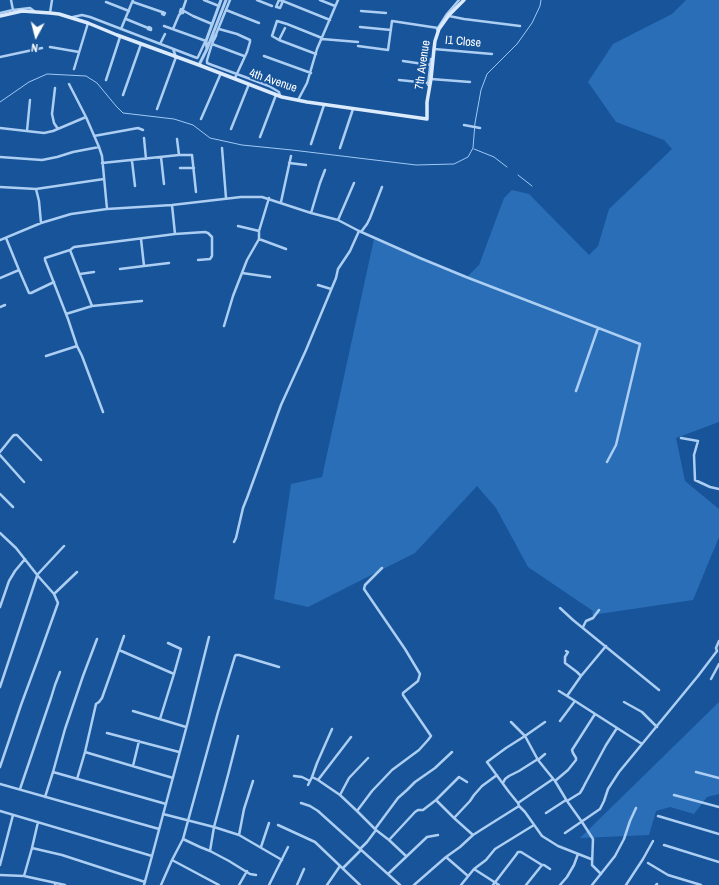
<!DOCTYPE html>
<html>
<head>
<meta charset="utf-8">
<style>
  body { margin:0 }
  #map { position:relative; width:719px; height:885px; overflow:hidden; background:#17549a; font-family:"Archivo Narrow",sans-serif }
  canvas { display:block }
  .north { position:absolute; left:16px; top:16px; width:40px; height:40px; -webkit-text-stroke:3px #17549a; paint-order:stroke; rotate:187deg; font-size:11px; font-weight:700; line-height:16px; text-align:center; color:#fff }
  .north::after { content:''; display:block; margin:auto; width:14px; height:18px; background:#fff; clip-path:polygon(50% 0,100% 100%,50% 72%,0 100%) }
</style>
</head>
<body>
<div id="map">
<canvas width="719" height="885"></canvas>
<div class="north">N</div>
</div>
<script>
const ctx = document.querySelector('canvas').getContext('2d');
ctx.lineJoin = 'round';
function fillPath(path, color) {
  ctx.fillStyle = color;
  ctx.fill(path, 'evenodd');
}
function shape(rows) {
  const path = new Path2D();
  for (const r of rows) {
    path.moveTo(r[0], r[1]);
    for (let i = 2; i < r.length; i += 2) path.lineTo(r[i], r[i + 1]);
  }
  return path;
}
function stroke(path, color, width, dash) {
  ctx.strokeStyle = color;
  ctx.lineWidth = width;
  ctx.lineCap = dash ? 'butt' : 'round';
  ctx.setLineDash(dash || []);
  ctx.stroke(path);
}
function write(font, color, halo, rows, align = 'center') {
  ctx.font = font + ' "Archivo Narrow",sans-serif';
  ctx.lineWidth = 4;
  ctx.setLineDash([]);
  ctx.textBaseline = 'middle';
  ctx.strokeStyle = halo;
  ctx.fillStyle = color;
  for (const [text, x, y, turn = 0] of rows) {
    ctx.save();
    ctx.translate(x, y);
    ctx.rotate((+turn || 0) * Math.PI / 180);
    ctx.textAlign = isNaN(turn) ? turn : align;
    if (halo) ctx.strokeText(text, 0, 0);
    ctx.fillText(text, 0, 0);
    ctx.restore();
  }
}
fillPath(shape([
  [686,0,719,0,719,422,676,438,685,481,719,509,719,537,693,600,592,615,593,611,528,567,496,508,477,486,415,553,308,607,274,599,291,484,322,477,374,239,468,276,479,265,504,198,512,190,529,194,589,255,598,246,609,209,672,149,664,140,616,122,588,82,613,44,672,14],
  [719,702,719,794,707,797,694,814,670,807,656,811,649,835,580,838]
]), '#2b6eb8');
stroke(shape([
  [0,102,29,82,47,74,86,76,97,83,116,106,123,113,174,119,193,125,210,138,242,145,292,150,416,165,454,164,468,157,473,148,475,123,481,90,487,74,517,44,532,23,540,6,541,0],
  [474,149,494,157,507,167],
  [518,175,532,186]
]), '#9fc9f4', 1);
stroke(shape([
  [11,0,13,10],
  [204,0,219,6],
  [230,0,212,44,207,60,207,63,212,65,245,77,269,86,279,92,280,96],
  [257,0,272,6],
  [320,0,335,6],
  [283,1,280,8,277,7,276,7,279,0,283,1,330,20],
  [106,2,129,11],
  [133,2,162,12],
  [181,9,184,11,183,13,180,12,181,9],
  [183,9,186,0],
  [226,10,259,23],
  [184,11,193,16,212,24],
  [361,11,386,13],
  [163,12,165,13,164,15,162,14,163,12],
  [0,13,13,10,30,8,34,11],
  [50,13,52,0],
  [449,16,464,19,520,26],
  [73,17,82,15,90,17,197,58,198,57,205,42],
  [126,19,148,28],
  [164,26,206,41],
  [149,27,151,28,151,30,148,29,149,27],
  [360,27,391,30],
  [121,29,133,0],
  [173,29,179,15,181,13],
  [219,29,237,34,250,40,250,42,247,52,235,78],
  [437,30,438,28,447,14,459,0],
  [322,39,358,42],
  [279,40,285,28],
  [160,44,165,34],
  [212,44,244,56],
  [358,46,388,50,392,21,438,28],
  [50,47,79,52],
  [434,49,492,54],
  [316,54,279,40,272,36,277,21,287,24,322,38],
  [264,56,311,73],
  [0,57,42,48],
  [403,61,430,65],
  [74,69,88,23],
  [431,79,470,82],
  [106,80,120,37],
  [399,80,428,83],
  [69,84,86,117,99,147,102,156,107,209],
  [428,85,431,59],
  [55,88,52,114,54,123,58,129],
  [123,95,141,44],
  [298,100,307,83,317,49,338,0],
  [157,109,176,57,173,49],
  [201,119,221,73],
  [464,125,480,128],
  [0,128,44,133,53,131,86,117],
  [231,129,249,84],
  [27,131,30,100],
  [94,136,138,128,143,130],
  [260,137,276,95],
  [144,138,146,159],
  [177,139,179,155],
  [311,144,324,105],
  [222,148,226,198],
  [340,148,353,109],
  [0,157,42,160,57,157,73,152,99,147],
  [161,157,164,184],
  [132,161,135,186],
  [102,163,179,155,192,155,196,192],
  [289,163,306,165],
  [180,168,194,168],
  [0,187,36,189,104,179],
  [36,189,39,201,41,223],
  [281,202,291,156],
  [172,205,175,234],
  [311,213,320,183,325,170],
  [338,220,354,183],
  [238,226,259,231],
  [361,232,367,224,370,218,382,187],
  [6,238,19,270,29,293,31,293,54,282],
  [259,239,286,249],
  [0,240,41,223,71,214,107,209,172,205,241,197,262,197,311,213,338,220,359,231,420,258,466,277,640,344,616,445,607,462],
  [70,250,92,306,142,301],
  [144,266,169,263],
  [120,269,144,266,141,239],
  [242,273,270,277],
  [80,274,94,272],
  [0,278,19,270],
  [318,285,331,289],
  [0,307,5,305],
  [66,314,92,306],
  [224,326,233,296,247,260,259,239,259,231,269,198],
  [77,346,82,356,103,412],
  [46,356,77,346,68,319,45,260,45,258,70,250,74,247,175,234,205,232,208,233,212,237,212,256,210,259,198,260],
  [576,391,598,328],
  [681,438,698,441,694,455,695,480,710,487,719,489],
  [0,452,12,437,14,435,17,435,41,460],
  [0,455,24,482],
  [0,494,13,507],
  [0,533,16,548,38,576,54,594,58,603,38,659,21,705,0,767],
  [234,542,236,538,243,508,247,498,281,405,306,350,336,278,338,269,350,251,359,231],
  [37,575,64,546],
  [54,594,77,572],
  [0,607,9,581,15,571,25,559],
  [560,608,573,620,659,690],
  [583,627,586,621,593,618,599,610],
  [168,643,181,649,174,674],
  [119,650,174,674,160,719],
  [566,651,568,652,565,657,565,663,577,672,581,676],
  [711,679,719,664],
  [0,687,37,576],
  [559,691,575,701],
  [567,696,581,676,606,646],
  [624,702,642,712,657,727],
  [133,711,186,727],
  [560,721,575,701,642,744],
  [511,722,525,736,506,748,487,762,509,792,518,803,519,806,525,812,542,836,558,846,591,859],
  [332,729,317,763,312,777,318,780,340,795,357,811,376,830,367,842,360,849],
  [107,733,179,752],
  [238,736,228,775,214,827,210,851,229,861,250,874,256,875],
  [85,752,173,778],
  [545,754,538,760,555,781,567,801,582,822,593,839,592,865,601,874],
  [538,760,525,736,545,722],
  [133,766,139,741],
  [53,772,166,804],
  [696,772,719,778],
  [294,776,302,777,310,781],
  [77,779,85,752,96,704,99,702,102,698,124,636],
  [318,780,351,737],
  [555,781,568,770,576,760,576,758,573,753,572,750,595,714],
  [467,782,459,777,436,800,454,818,473,835],
  [503,783,505,779,509,776,519,771,538,759],
  [0,784,159,829],
  [308,785,312,777],
  [20,789,51,698,55,685,60,672],
  [340,795,349,778,368,758],
  [674,795,719,807],
  [45,797,53,772,65,729,83,676,97,639],
  [567,801,580,793,583,788,585,784,606,745,617,728],
  [301,803,310,806,318,811,400,885],
  [518,803,553,779],
  [0,811,152,856],
  [357,811,372,791,392,770,419,750,428,740,431,736,403,695,403,693,418,681,420,674,405,649,364,589,365,585,382,568],
  [546,813,566,800],
  [163,814,214,827,239,835,244,809,253,781],
  [658,816,719,834],
  [454,818,470,801,474,795,482,786,497,775],
  [278,825,315,842,360,885],
  [375,829,398,798,407,790,415,782,435,768,452,752],
  [376,830,389,840,415,812,418,810,423,810,436,800],
  [565,833,600,809,604,801,608,789,619,772,698,676,717,651,716,648,719,641],
  [239,835,282,860],
  [183,839,200,847,210,851],
  [389,840,406,856],
  [664,845,719,862],
  [261,847,269,823],
  [32,848,62,855,145,882],
  [446,857,468,876],
  [648,863,668,875,701,885],
  [0,865,13,815],
  [542,865,544,865,550,869],
  [343,868,361,850],
  [474,869,486,860,495,849,534,825],
  [388,874,427,837,438,835],
  [0,875,24,876,56,883],
  [24,876,32,848,38,822],
  [55,885,56,883,65,885],
  [144,885,152,856,187,725,209,637],
  [161,885,172,860],
  [219,885,172,860,183,839,218,712,235,656,236,655,239,655,279,667],
  [239,885,247,871],
  [269,885,288,847],
  [297,885,304,869],
  [327,885,340,866],
  [414,885,446,857,460,847,473,835,484,828,519,806],
  [461,885,474,869,499,885],
  [493,885,516,855,518,852,521,852,542,865,526,885],
  [560,885,567,877,574,865,578,854],
  [592,885,615,856,624,839,630,821,636,808],
  [626,885,643,859,653,841],
  [656,885,657,884]
]), '#accef2', 2.5);
stroke(shape([
  [210,41,214,39,216,35],
  [207,49,206,41,221,0],
  [199,65,207,49,226,0]
]), '#accef2', 3);
stroke(shape([
  [0,16,22,11,50,13,59,14,88,23,117,35,199,65,282,97,307,102,427,119,427,102,431,79,434,49,435,41,439,29,449,15,464,0]
]), '#dbeafc', 3.5);
write('12px', '#fff', '#17549a', [
  ["I1 Close",463,42,5],
  ["7th Avenue",423,65,-82],
  ["4th Avenue",273,81,19]
]);
</script>
</body>
</html>
